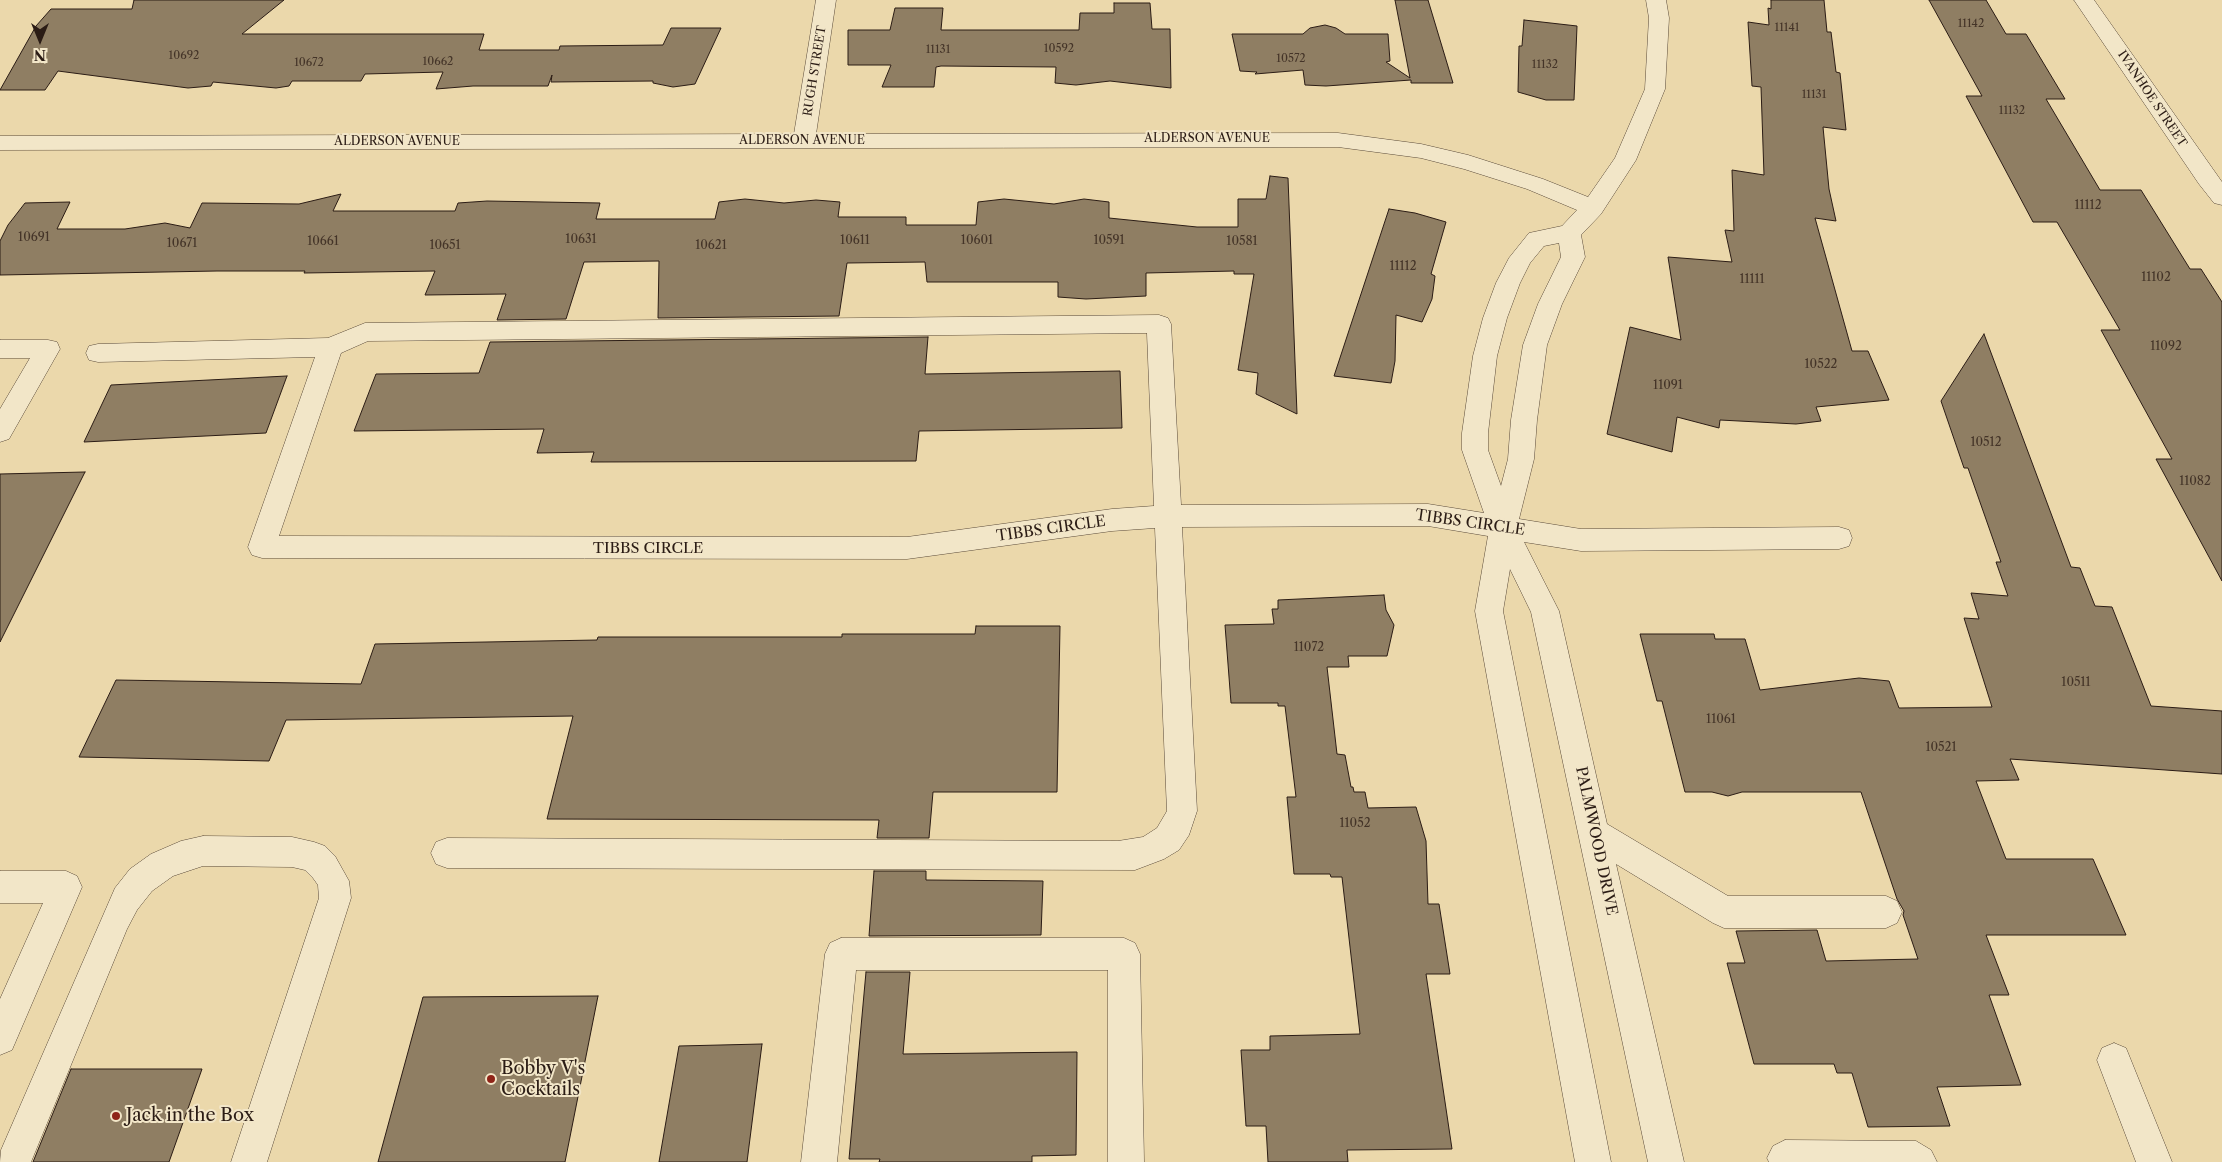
<!DOCTYPE html>
<html>
<head>
<meta charset="utf-8">
<style>
  body { margin:0 }
  #map { position:relative; width:2222px; height:1162px; overflow:hidden; background:#ebd8ab; font-family:"Libre Caslon Text",serif }
  canvas { display:block }
  .north { position:absolute; left:15px; top:15px; width:50px; height:50px; -webkit-text-stroke:4px #f2e6c8; paint-order:stroke; rotate:180deg; font-size:14px; font-weight:700; line-height:20px; text-align:center; color:#2b1c15 }
  .north::after { content:''; display:block; margin:auto; width:18px; height:22px; background:#2b1c15; clip-path:polygon(50% 0,100% 100%,50% 72%,0 100%) }
</style>
</head>
<body>
<div id="map">
<canvas width="2222" height="1162"></canvas>
<div class="north">N</div>
</div>
<script>
const ctx = document.querySelector('canvas').getContext('2d');
ctx.lineJoin = 'round';
function fillPath(path, color) {
  ctx.fillStyle = color;
  ctx.fill(path, 'evenodd');
}
function shape(rows) {
  const path = new Path2D();
  for (const r of rows) {
    path.moveTo(r[0], r[1]);
    for (let i = 2; i < r.length; i += 2) path.lineTo(r[i], r[i + 1]);
  }
  return path;
}
function stroke(path, color, width, dash) {
  ctx.strokeStyle = color;
  ctx.lineWidth = width;
  ctx.lineCap = dash ? 'butt' : 'round';
  ctx.setLineDash(dash || []);
  ctx.stroke(path);
}
function write(font, color, halo, rows, align = 'center') {
  ctx.font = font + ' "Libre Caslon Text",serif';
  ctx.lineWidth = 4;
  ctx.setLineDash([]);
  ctx.textBaseline = 'middle';
  ctx.strokeStyle = halo;
  ctx.fillStyle = color;
  for (const [text, x, y, turn = 0] of rows) {
    ctx.save();
    ctx.translate(x, y);
    ctx.rotate((+turn || 0) * Math.PI / 180);
    ctx.textAlign = isNaN(turn) ? turn : align;
    if (halo) ctx.strokeText(text, 0, 0);
    ctx.fillText(text, 0, 0);
    ctx.restore();
  }
}
const building = shape([
  [134,0,284,0,242,34,484,34,479,50,559,50,560,46,663,45,671,28,721,28,695,84,673,87,653,83,653,81,551,82,552,75,548,86,473,86,436,89,443,72,365,74,361,81,292,81,289,86,276,88,213,82,211,86,188,88,58,71,45,90,0,90,36,26,51,9,132,9,134,0],
  [1395,0,1428,0,1453,83,1411,83,1411,80,1326,86,1305,85,1303,70,1255,74,1257,72,1240,71,1232,34,1303,34,1310,28,1325,25,1336,28,1345,34,1388,34,1390,61,1386,62,1410,78,1395,0],
  [1771,0,1824,0,1827,32,1831,32,1836,72,1840,73,1846,130,1823,127,1829,189,1836,221,1815,218,1852,351,1868,351,1889,400,1816,407,1821,421,1796,424,1720,420,1719,428,1677,417,1672,452,1607,434,1630,327,1681,340,1668,257,1732,262,1725,230,1734,231,1732,170,1764,175,1761,87,1752,86,1748,22,1769,25,1768,8,1771,9,1771,0],
  [1929,0,1986,0,2006,34,2026,34,2065,99,2046,99,2100,190,2141,190,2190,269,2201,269,2222,302,2222,581,2156,459,2172,459,2101,330,2120,330,2057,222,2033,222,1966,96,1982,96,1929,0],
  [1114,3,1150,3,1152,29,1170,29,1171,88,1110,81,1076,85,1055,83,1056,67,941,66,936,67,934,87,882,87,891,65,848,65,848,30,890,30,895,8,943,8,941,30,1079,30,1080,13,1114,13,1114,3],
  [1524,20,1577,26,1574,100,1546,100,1518,92,1519,46,1522,46,1524,20],
  [1270,176,1288,178,1297,414,1256,394,1258,373,1238,370,1254,274,1234,274,1234,271,1146,273,1146,296,1086,299,1058,297,1058,282,927,282,925,262,847,263,839,316,658,318,659,261,584,262,566,319,497,320,506,294,425,295,435,271,304,273,305,271,217,271,0,275,0,241,8,225,25,203,70,202,57,229,125,229,165,223,190,228,202,203,299,204,341,194,333,211,455,211,458,203,487,201,600,203,596,219,715,219,719,202,745,199,784,203,816,200,840,202,838,217,906,217,906,225,976,225,978,202,1004,199,1054,204,1084,199,1109,202,1109,218,1197,227,1238,227,1238,199,1266,199,1270,176],
  [1389,209,1415,213,1446,222,1431,274,1435,276,1432,299,1422,322,1396,315,1395,361,1391,383,1334,376,1389,209],
  [1984,334,2071,567,2080,568,2095,606,2112,607,2151,706,2222,711,2222,774,2010,759,2019,780,1976,781,2006,859,2093,859,2126,935,1986,935,2009,995,1989,995,2021,1085,1937,1087,1950,1126,1868,1127,1852,1073,1837,1073,1834,1064,1754,1064,1727,963,1745,963,1736,931,1817,930,1826,961,1918,959,1903,915,1904,911,1897,899,1861,792,1742,792,1728,796,1712,792,1685,792,1662,701,1657,701,1640,634,1714,634,1715,639,1745,639,1760,690,1859,678,1889,681,1899,708,1992,707,1964,618,1979,619,1971,593,2008,596,1996,562,2001,562,1968,468,1964,468,1941,401,1984,334],
  [928,337,925,374,1120,371,1122,428,919,431,916,461,591,462,594,452,537,453,544,429,354,431,376,374,479,373,490,342,928,337],
  [287,376,266,433,84,442,111,385,287,376],
  [85,472,0,642,0,474,85,472],
  [1384,595,1386,610,1394,625,1387,656,1348,656,1349,667,1327,667,1337,754,1345,755,1351,787,1353,787,1354,792,1365,792,1368,808,1416,807,1426,841,1428,904,1439,904,1450,974,1426,974,1452,1149,1347,1150,1348,1162,1268,1162,1266,1126,1246,1126,1241,1050,1270,1050,1270,1036,1360,1034,1342,877,1331,877,1330,874,1294,874,1287,797,1296,797,1285,706,1278,706,1278,703,1231,703,1225,625,1274,624,1272,609,1278,609,1278,600,1384,595],
  [976,626,1060,626,1057,792,933,792,929,838,877,838,879,820,547,819,573,716,286,720,269,761,79,757,116,680,361,684,375,644,597,640,598,637,842,637,842,634,975,634,976,626],
  [874,871,926,871,926,880,1043,881,1041,935,869,936,874,871],
  [866,972,910,972,903,1054,1077,1052,1076,1155,1032,1156,1032,1162,879,1162,880,1159,849,1159,866,972],
  [598,996,565,1162,378,1162,423,997,598,996],
  [762,1044,747,1162,659,1162,679,1046,762,1044],
  [71,1069,202,1069,169,1162,33,1162,71,1069]
]);
fillPath(building, '#8f7e63');
stroke(building, '#2b1c15', 1);
const minor = shape([
  [816,0,836,0,816,134,1338,133,1421,144,1468,155,1543,179,1588,197,1615,158,1645,89,1649,18,1646,0,1666,0,1669,18,1665,89,1636,160,1601,214,1581,235,1585,257,1562,304,1547,345,1537,420,1534,459,1519,519,1581,529,1839,527,1849,530,1852,538,1849,546,1839,549,1581,551,1524,542,1559,611,1607,824,1728,896,1886,896,1897,901,1902,912,1897,923,1886,928,1724,928,1713,923,1616,864,1684,1162,1648,1162,1531,612,1510,569,1503,611,1611,1162,1575,1162,1475,611,1488,536,1428,526,1182,527,1197,811,1189,835,1179,850,1164,859,1135,870,447,868,436,864,431,853,436,842,447,838,1118,841,1143,837,1157,828,1167,811,1155,528,1112,531,907,559,262,558,252,555,248,547,315,357,98,362,89,360,86,353,89,346,98,344,328,338,365,323,1159,315,1168,318,1171,324,1181,505,1428,504,1484,513,1462,450,1462,433,1473,356,1483,318,1496,283,1509,258,1529,233,1562,226,1577,210,1527,189,1464,169,1421,158,1338,147,0,150,0,136,794,134,816,0],
  [1559,243,1561,257,1538,304,1523,345,1511,420,1508,459,1501,486,1488,450,1488,433,1497,356,1507,318,1520,283,1530,263,1544,246,1559,243],
  [1147,333,1154,506,1112,509,907,537,279,536,341,353,368,341,1147,333],
  [2074,0,2094,0,2222,182,2222,205,2214,203,2199,184,2074,0],
  [0,340,48,340,57,342,60,349,9,439,0,442,0,409,30,358,0,358,0,340],
  [203,836,292,837,314,842,325,846,335,856,349,881,351,898,267,1162,231,1162,319,898,318,885,313,878,305,870,292,867,203,866,173,876,152,891,137,910,127,929,31,1162,0,1162,1,1150,115,888,130,869,151,854,181,841,203,836],
  [0,871,66,871,77,876,82,887,12,1050,0,1055,0,999,43,903,0,903,0,871],
  [841,938,1124,938,1135,943,1140,954,1144,1162,1108,1162,1108,970,856,970,837,1162,801,1162,825,954,830,943,841,938],
  [2114,1043,2126,1048,2172,1162,2136,1162,2097,1060,2102,1048,2114,1043],
  [1785,1140,1916,1141,1931,1150,1937,1162,1769,1162,1767,1158,1773,1146,1785,1140]
]);
stroke(minor, '#5b4b3a', 1);
fillPath(minor, '#f2e6c8');
for (const [x, y, r, color] of [
  [491,1079,5,"#8f2418"],
  [116,1116,5,"#8f2418"]
]) {
  const dot = new Path2D();
  dot.arc(x, y, r, 0, 2 * Math.PI);
  ctx.fillStyle = color;
  ctx.fill(dot);
  stroke(dot, '#f2e6c8', 2);
}
write('11px', '#443428', null, [
  ["11142",1971,24],
  ["11141",1787,28],
  ["10592",1059,49],
  ["11131",938,50],
  ["10692",184,56],
  ["10572",1291,59],
  ["10662",438,62],
  ["10672",309,63],
  ["11132",1545,65],
  ["11131",1814,95],
  ["11132",2012,111]
]);
write('12px', '#2b1c15', '#f2e6c8', [
  ["RUGH STREET",815,71,-81],
  ["IVANHOE STREET",2152,99,56],
  ["ALDERSON AVENUE",1207,139],
  ["ALDERSON AVENUE",802,141],
  ["ALDERSON AVENUE",397,142]
]);
write('12px', '#443428', null, [
  ["11112",2088,206],
  ["10691",34,238],
  ["10631",581,240],
  ["10611",855,241],
  ["10601",977,241],
  ["10591",1109,241],
  ["10661",323,242],
  ["10581",1242,242],
  ["10671",182,244],
  ["10651",445,246],
  ["10621",711,246],
  ["11112",1403,267],
  ["11102",2156,278],
  ["11111",1752,280],
  ["11092",2166,347],
  ["10522",1821,365],
  ["11091",1668,386],
  ["10512",1986,443],
  ["11082",2195,482],
  ["11072",1309,648],
  ["10511",2076,683],
  ["11061",1721,720],
  ["10521",1941,748],
  ["11052",1355,824]
]);
write('15px', '#2b1c15', '#f2e6c8', [
  ["TIBBS CIRCLE",1470,523,8],
  ["TIBBS CIRCLE",1051,529,-8],
  ["TIBBS CIRCLE",648,549],
  ["PALMWOOD DRIVE",1596,841,78]
]);
write('18px', '#2b1c15', '#f2e6c8', [
  ["Bobby V's",501,1069],
  ["Cocktails",501,1090],
  ["Jack in the Box",126,1116]
], 'left');
</script>
</body>
</html>
